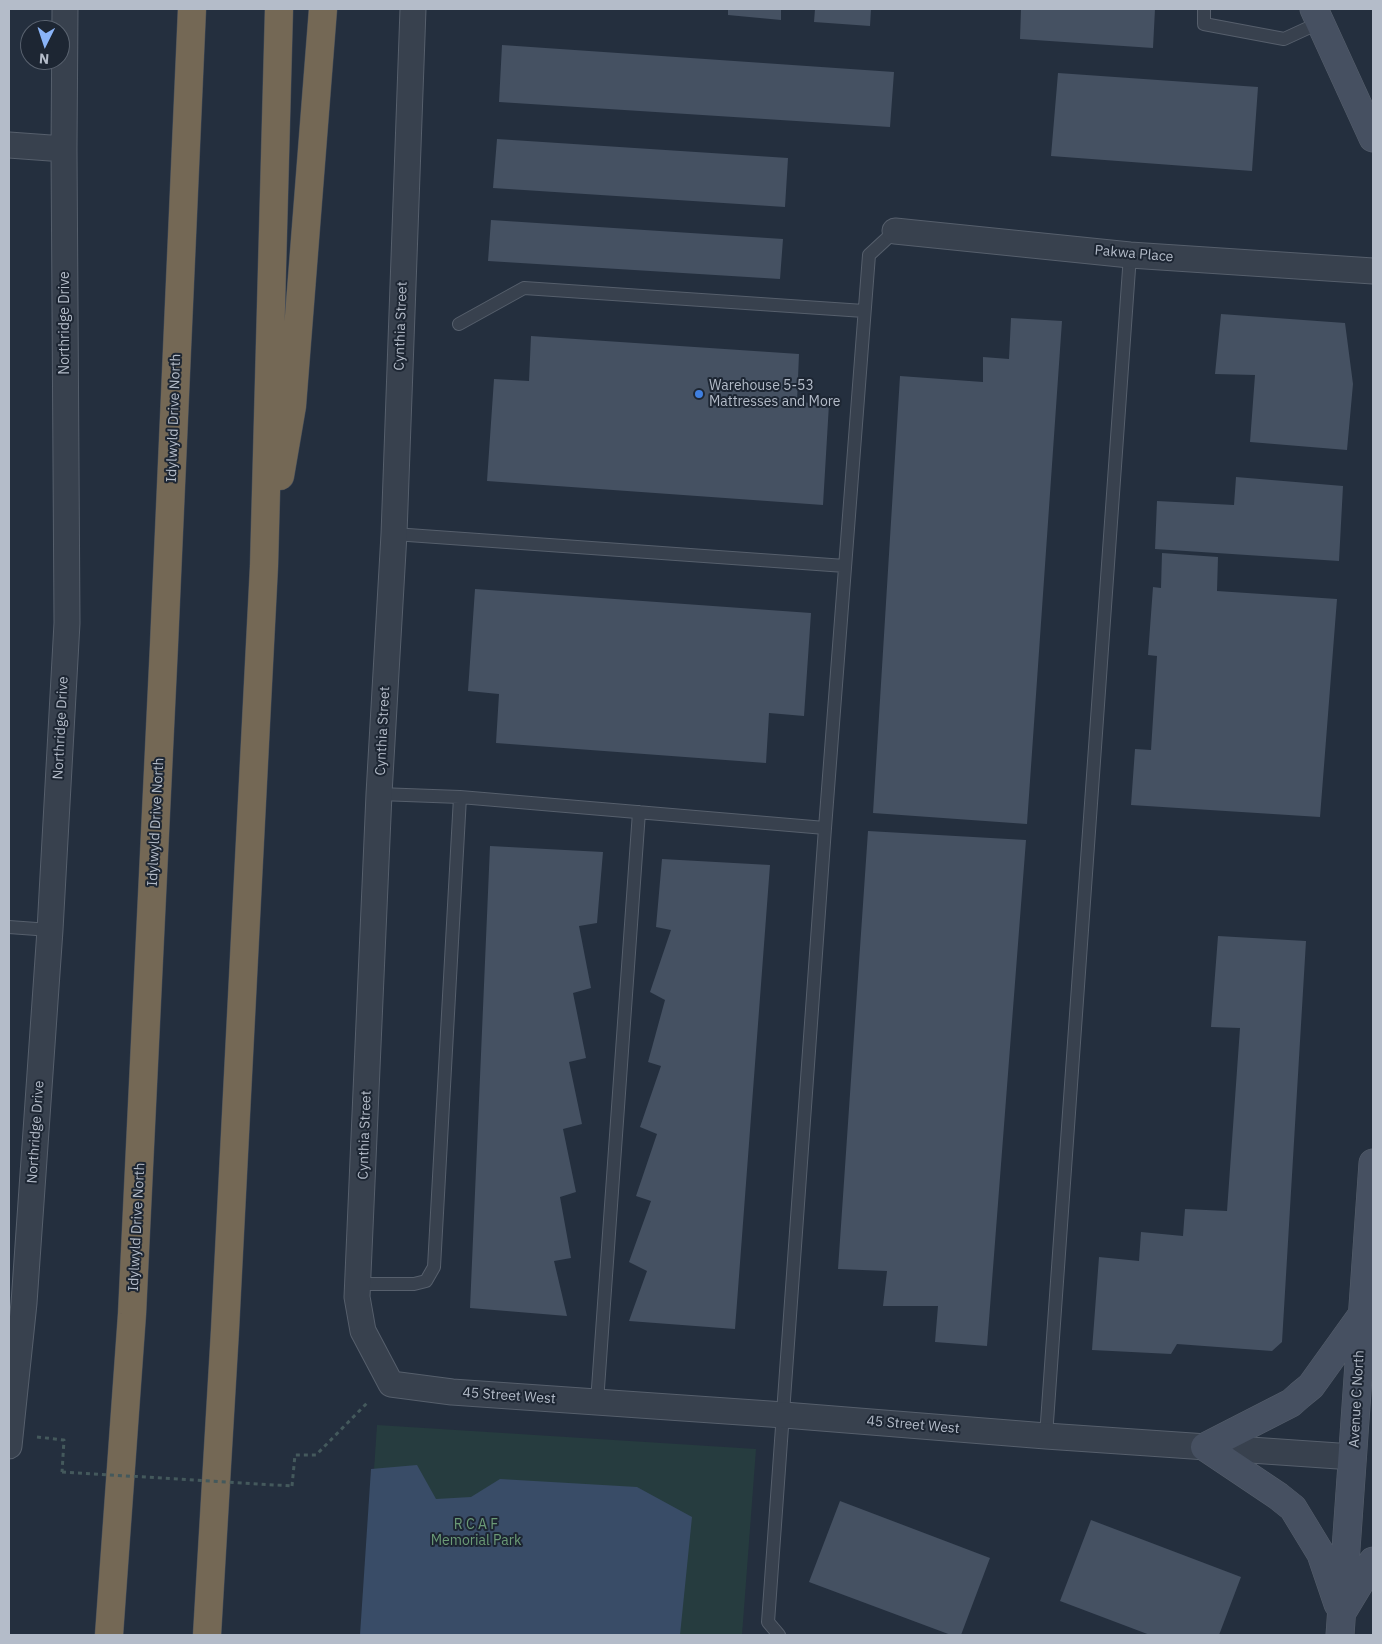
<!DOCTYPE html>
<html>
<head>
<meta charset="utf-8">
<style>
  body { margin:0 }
  #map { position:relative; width:1382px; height:1644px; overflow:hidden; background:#242f3e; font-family:"IBM Plex Sans",sans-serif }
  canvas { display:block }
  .frame { position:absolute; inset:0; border:10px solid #b4bcc9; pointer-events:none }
  .north { position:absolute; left:20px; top:20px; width:50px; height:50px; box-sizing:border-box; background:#1d2633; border:1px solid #59626f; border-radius:50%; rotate:184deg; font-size:14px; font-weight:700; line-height:20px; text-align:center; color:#b4bcc9 }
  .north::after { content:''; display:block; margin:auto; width:18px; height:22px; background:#8ab4f8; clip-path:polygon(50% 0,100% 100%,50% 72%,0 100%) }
</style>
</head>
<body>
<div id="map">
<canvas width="1382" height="1644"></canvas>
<div class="frame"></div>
<div class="north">N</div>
</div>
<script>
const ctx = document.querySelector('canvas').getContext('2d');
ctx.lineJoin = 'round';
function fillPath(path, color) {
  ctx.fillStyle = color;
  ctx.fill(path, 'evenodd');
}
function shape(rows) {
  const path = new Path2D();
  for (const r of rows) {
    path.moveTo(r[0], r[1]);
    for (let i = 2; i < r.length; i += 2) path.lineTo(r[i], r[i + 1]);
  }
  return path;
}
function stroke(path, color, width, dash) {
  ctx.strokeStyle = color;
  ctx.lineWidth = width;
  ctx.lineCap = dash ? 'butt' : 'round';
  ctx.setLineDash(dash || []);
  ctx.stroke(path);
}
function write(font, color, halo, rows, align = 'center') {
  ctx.font = font + ' "IBM Plex Sans",sans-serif';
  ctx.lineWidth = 4;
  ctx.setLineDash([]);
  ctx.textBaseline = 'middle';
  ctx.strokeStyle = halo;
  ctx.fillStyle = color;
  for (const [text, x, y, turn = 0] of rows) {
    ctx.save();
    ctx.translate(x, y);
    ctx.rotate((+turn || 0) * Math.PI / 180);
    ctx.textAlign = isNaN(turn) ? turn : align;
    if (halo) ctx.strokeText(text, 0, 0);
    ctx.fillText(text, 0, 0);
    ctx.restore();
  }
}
fillPath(shape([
  [377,1425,756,1449,742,1635,363,1635]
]), '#263c3f');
fillPath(shape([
  [417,1465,436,1499,471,1497,500,1479,637,1487,692,1517,680,1635,360,1635,371,1469]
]), '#394c67');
fillPath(shape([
  [728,9,781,9,781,20,728,15],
  [815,9,871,9,870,26,814,22],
  [1021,9,1155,9,1153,48,1020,39],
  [502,45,894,72,890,127,499,102],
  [1058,73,1258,87,1252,171,1051,156],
  [497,139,788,158,785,207,493,188],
  [491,220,783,239,780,279,488,261],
  [1221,314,1345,323,1353,384,1347,450,1250,442,1255,375,1215,374],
  [1011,318,1062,321,1027,824,873,813,900,376,983,382,983,357,1009,359],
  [531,336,799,354,797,402,829,404,823,505,487,481,494,379,529,381],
  [1236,477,1343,486,1339,561,1155,549,1157,501,1234,505],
  [1162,553,1218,557,1217,591,1337,599,1320,817,1131,805,1135,749,1151,750,1157,656,1148,655,1153,587,1161,588],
  [475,589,811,613,804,716,769,713,766,763,496,743,499,694,468,691],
  [868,831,1026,840,987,1346,935,1342,938,1306,883,1306,887,1271,838,1269],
  [490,846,603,852,597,923,579,926,591,988,573,993,586,1058,569,1062,582,1124,563,1129,576,1192,560,1197,571,1258,554,1261,567,1316,470,1308],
  [662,859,770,865,735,1329,629,1321,647,1271,629,1262,651,1201,636,1196,657,1134,640,1127,661,1066,648,1062,665,1000,650,992,671,930,656,927],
  [1218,936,1306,941,1282,1342,1272,1351,1177,1344,1171,1354,1092,1350,1099,1257,1139,1261,1141,1232,1183,1236,1185,1209,1227,1211,1240,1028,1211,1027],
  [840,1501,990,1558,961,1635,951,1635,809,1582],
  [1091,1520,1241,1577,1219,1635,1150,1635,1060,1601]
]), '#455162');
const lane = shape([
  [1204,9,1204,24,1284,39,1321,22],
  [459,324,524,288,864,311],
  [394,534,845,566],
  [379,794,460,797,825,828,869,255,895,231],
  [9,927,50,930],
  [358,1284,414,1284,426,1281,434,1267,460,797],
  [597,1402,639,812],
  [1046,1436,1130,255],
  [779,1635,768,1622,825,828]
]);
const street = shape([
  [413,9,394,534,379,794,357,1297,363,1331,391,1384,452,1392,784,1415,1046,1436,1353,1457],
  [9,145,64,149],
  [895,231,1130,255,1373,271],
  [9,1446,24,1303,50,930,67,623,64,149,65,9]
]);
const secondary = shape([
  [1314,9,1373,138],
  [1338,1604,1321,1554,1293,1508,1278,1496,1205,1447,1291,1403,1300,1395,1311,1386,1362,1315],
  [1344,1609,1373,1561],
  [1340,1635,1373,1163]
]);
const highway = shape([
  [280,476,292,406,323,9],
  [109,1635,132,1314,164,645,192,9],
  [207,1635,225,1330,264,566,279,9]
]);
stroke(lane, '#565f6c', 14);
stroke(street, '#565f6c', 27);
stroke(secondary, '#565f6c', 29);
stroke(highway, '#434c59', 29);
stroke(shape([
  [37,1437,64,1440,62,1472],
  [292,1486,295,1455,316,1455,369,1401]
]), '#44595c', 3, [4, 4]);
stroke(lane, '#38414e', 12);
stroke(street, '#38414e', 25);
stroke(secondary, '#465061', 28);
stroke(highway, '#746855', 28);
stroke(shape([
  [62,1472,292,1486]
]), '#44595c', 3, [4, 4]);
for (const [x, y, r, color] of [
  [699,394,5,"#3f7fe0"]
]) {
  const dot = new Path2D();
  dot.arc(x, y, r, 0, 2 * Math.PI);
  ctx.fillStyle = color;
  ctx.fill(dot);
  stroke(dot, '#1d2633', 2);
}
write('14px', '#b4bcc9', '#1d2633', [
  ["Pakwa Place",1134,254,5],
  ["Northridge Drive",65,323,-90],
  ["Cynthia Street",401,326,-88],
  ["Idylwyld Drive North",174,418,-88],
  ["Northridge Drive",61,728,-87],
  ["Cynthia Street",383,731,-87],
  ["Idylwyld Drive North",156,822,-87],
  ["Northridge Drive",36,1132,-86],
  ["Cynthia Street",365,1135,-88],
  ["Idylwyld Drive North",137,1227,-87],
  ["45 Street West",509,1396,4],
  ["Avenue C North",1357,1399,-87],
  ["45 Street West",913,1425,5]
]);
write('14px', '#b4bcc9', '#1d2633', [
  ["Warehouse 5-53",709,386],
  ["Mattresses and More",709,402]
], 'left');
write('14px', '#6b9a76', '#1d2633', [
  ["R C A F",476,1525],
  ["Memorial Park",476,1541]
]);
</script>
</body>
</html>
